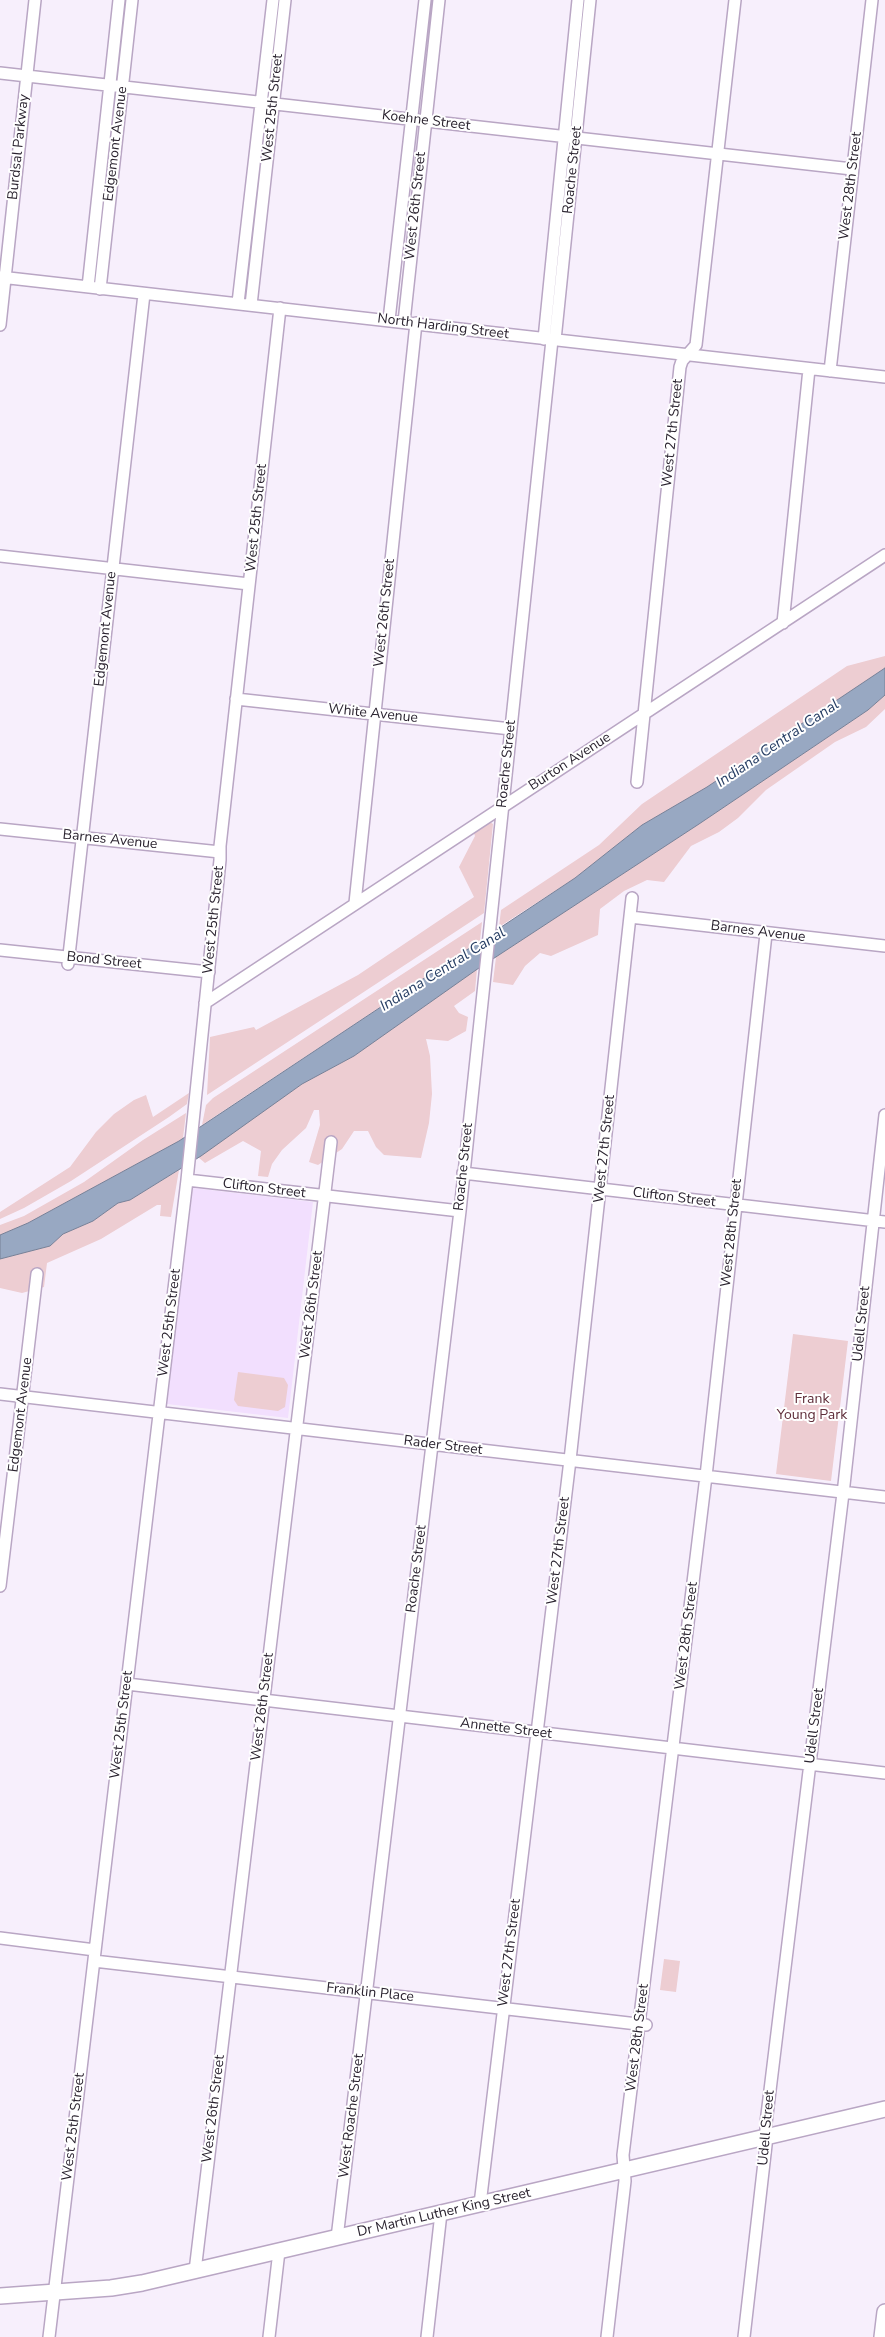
<!DOCTYPE html>
<html>
<head>
<meta charset="utf-8">
<style>
  body { margin:0 }
  canvas { display:block; background:#f7effc }
</style>
</head>
<body>
<canvas width="885" height="2337"></canvas>
<script>
const ctx = document.querySelector('canvas').getContext('2d');
ctx.lineJoin = 'round';
function fillPath(path, color) {
  ctx.fillStyle = color;
  ctx.fill(path, 'evenodd');
}
function shape(rows) {
  const path = new Path2D();
  for (const r of rows) {
    path.moveTo(r[0], r[1]);
    for (let i = 2; i < r.length; i += 2) path.lineTo(r[i], r[i + 1]);
  }
  return path;
}
function stroke(path, color, width, dash) {
  ctx.strokeStyle = color;
  ctx.lineWidth = width;
  ctx.lineCap = dash ? 'butt' : 'round';
  ctx.setLineDash(dash || []);
  ctx.stroke(path);
}
function write(font, color, halo, rows, align = 'center') {
  ctx.font = font + ' "Nunito Sans",sans-serif';
  ctx.lineWidth = 4;
  ctx.setLineDash([]);
  ctx.textBaseline = 'middle';
  ctx.strokeStyle = halo;
  ctx.fillStyle = color;
  for (const [text, x, y, turn = 0] of rows) {
    ctx.save();
    ctx.translate(x, y);
    ctx.rotate((+turn || 0) * Math.PI / 180);
    ctx.textAlign = isNaN(turn) ? turn : align;
    if (halo) ctx.strokeText(text, 0, 0);
    ctx.fillText(text, 0, 0);
    ctx.restore();
  }
}
fillPath(shape([
  [193,1188,313,1202,288,1418,167,1404]
]), '#f2dffe');
fillPath(shape([
  [885,656,885,668,707,787,642,825,575,878,499,927,501,910,599,845,642,804,847,666],
  [885,695,885,709,866,727,835,742,766,790,738,818,719,832,691,846,664,882,647,880,624,891,600,909,598,935,551,956,540,953,525,966,513,985,493,982,496,957,699,824,868,710],
  [490,822,493,824,484,913,207,1095,210,1037,254,1027,256,1030,358,975,474,897,459,867,475,836,473,831],
  [482,922,480,941,202,1125,206,1105,213,1098],
  [477,969,475,991,454,1006,459,1013,468,1017,466,1031,448,1041,426,1039,430,1056,432,1094,429,1123,421,1158,384,1155,376,1147,368,1131,354,1131,342,1149,318,1165,309,1162,320,1125,319,1110,314,1110,306,1128,282,1150,272,1164,268,1177,258,1176,261,1151,243,1141,205,1163,198,1157,302,1084,354,1056],
  [189,1093,187,1104,169,1117,71,1181,24,1208,0,1219,0,1212,70,1167,96,1132,114,1114,134,1100,146,1095,153,1117],
  [186,1113,183,1138,179,1141,28,1223,0,1235,0,1225,24,1216,84,1182,143,1140],
  [179,1170,171,1217,160,1216,161,1205,157,1205,101,1239,47,1263,44,1287,22,1293,0,1288,0,1259,50,1246,63,1234,93,1221,118,1203,130,1200],
  [793,1334,848,1341,831,1481,776,1474],
  [238,1372,284,1378,288,1385,285,1407,278,1411,238,1406,234,1400],
  [664,1959,680,1961,676,1992,660,1990]
]), '#edcdd2');
const water = shape([
  [885,668,885,695,868,710,699,824,476,970,354,1056,302,1084,201,1156,130,1200,118,1203,93,1221,63,1234,50,1246,0,1259,0,1235,28,1223,179,1141,575,878,642,825,707,787,885,668]
]);
fillPath(water, '#98a8c2');
stroke(water, '#778096', 1);
const minor = shape([
  [0,73,852,169],
  [0,277,885,377],
  [88,287,119,0],
  [100,289,132,0],
  [238,303,273,0],
  [251,305,285,0],
  [389,320,425,0],
  [404,322,439,0],
  [0,325,35,0],
  [544,339,578,0],
  [555,340,590,0],
  [830,371,872,0],
  [0,556,249,584],
  [783,623,809,369],
  [236,699,511,729],
  [637,782,680,367,682,361,696,345,735,0],
  [0,829,220,852],
  [355,903,416,323],
  [630,917,885,946],
  [0,950,209,972],
  [68,964,144,294],
  [205,1003,885,555],
  [463,1173,885,1222],
  [187,1180,460,1211],
  [0,1394,885,1497],
  [0,1586,37,1274],
  [127,1684,885,1773],
  [0,1938,95,1950],
  [94,1961,646,2025],
  [480,2204,570,1460,632,898],
  [337,2238,460,1211,552,340],
  [195,2271,331,1142],
  [49,2337,187,1180,220,860,220,846,280,308],
  [269,2337,279,2251],
  [427,2337,441,2213],
  [607,2337,625,2181,623,2155,706,1476,766,934],
  [744,2337,766,2145,766,2123,844,1485,885,1115]
]);
const major = shape([
  [0,2296,111,2288,142,2283,885,2109],
  [882,2337,885,2312]
]);
stroke(minor, '#b9a6c4', 14);
stroke(major, '#b9a6c4', 18);
stroke(minor, '#fff', 11);
stroke(major, '#fff', 15);
write('14px', '#2a232f', '#fff', [
  ["West 25th Street",273,108,-84],
  ["Koehne Street",426,121,7],
  ["Edgemont Avenue",116,144,-83],
  ["Burdsal Parkway",19,147,-84],
  ["Roache Street",573,170,-84],
  ["West 28th Street",851,186,-83],
  ["West 26th Street",416,206,-84],
  ["North Harding Street",443,327,7],
  ["West 27th Street",673,433,-84],
  ["West 25th Street",257,518,-84],
  ["West 26th Street",385,613,-84],
  ["Edgemont Avenue",106,629,-84],
  ["White Avenue",373,714,6],
  ["Burton Avenue",570,762,-33],
  ["Roache Street",507,764,-84],
  ["Barnes Avenue",110,840,6],
  ["West 25th Street",214,920,-84],
  ["Barnes Avenue",758,932,7],
  ["Bond Street",104,961,6],
  ["West 27th Street",605,1149,-84],
  ["Roache Street",464,1167,-84],
  ["Clifton Street",264,1189,7],
  ["Clifton Street",674,1198,7],
  ["West 28th Street",732,1233,-84],
  ["West 26th Street",312,1305,-83],
  ["West 25th Street",170,1323,-83],
  ["Udell Street",862,1324,-84],
  ["Edgemont Avenue",21,1415,-83],
  ["Rader Street",443,1446,7],
  ["West 27th Street",559,1551,-83],
  ["Roache Street",417,1569,-83],
  ["West 28th Street",687,1636,-83],
  ["West 26th Street",263,1707,-83],
  ["West 25th Street",122,1725,-83],
  ["Udell Street",815,1726,-83],
  ["Annette Street",506,1729,7],
  ["West 27th Street",510,1953,-83],
  ["Franklin Place",370,1993,6],
  ["West 28th Street",638,2038,-83],
  ["West 26th Street",214,2109,-83],
  ["West Roache Street",352,2116,-83],
  ["West 25th Street",74,2127,-83],
  ["Udell Street",767,2128,-85],
  ["Dr Martin Luther King Street",444,2213,-13]
]);
write('14px', '#602f3b', '#fff', [
  ["Frank",812,1400],
  ["Young Park",812,1416]
]);
write('italic 15px', '#283f65', '#fff', [
  ["Indiana Central Canal",778,744,-34],
  ["Indiana Central Canal",443,970,-32]
]);
</script>
</body>
</html>
